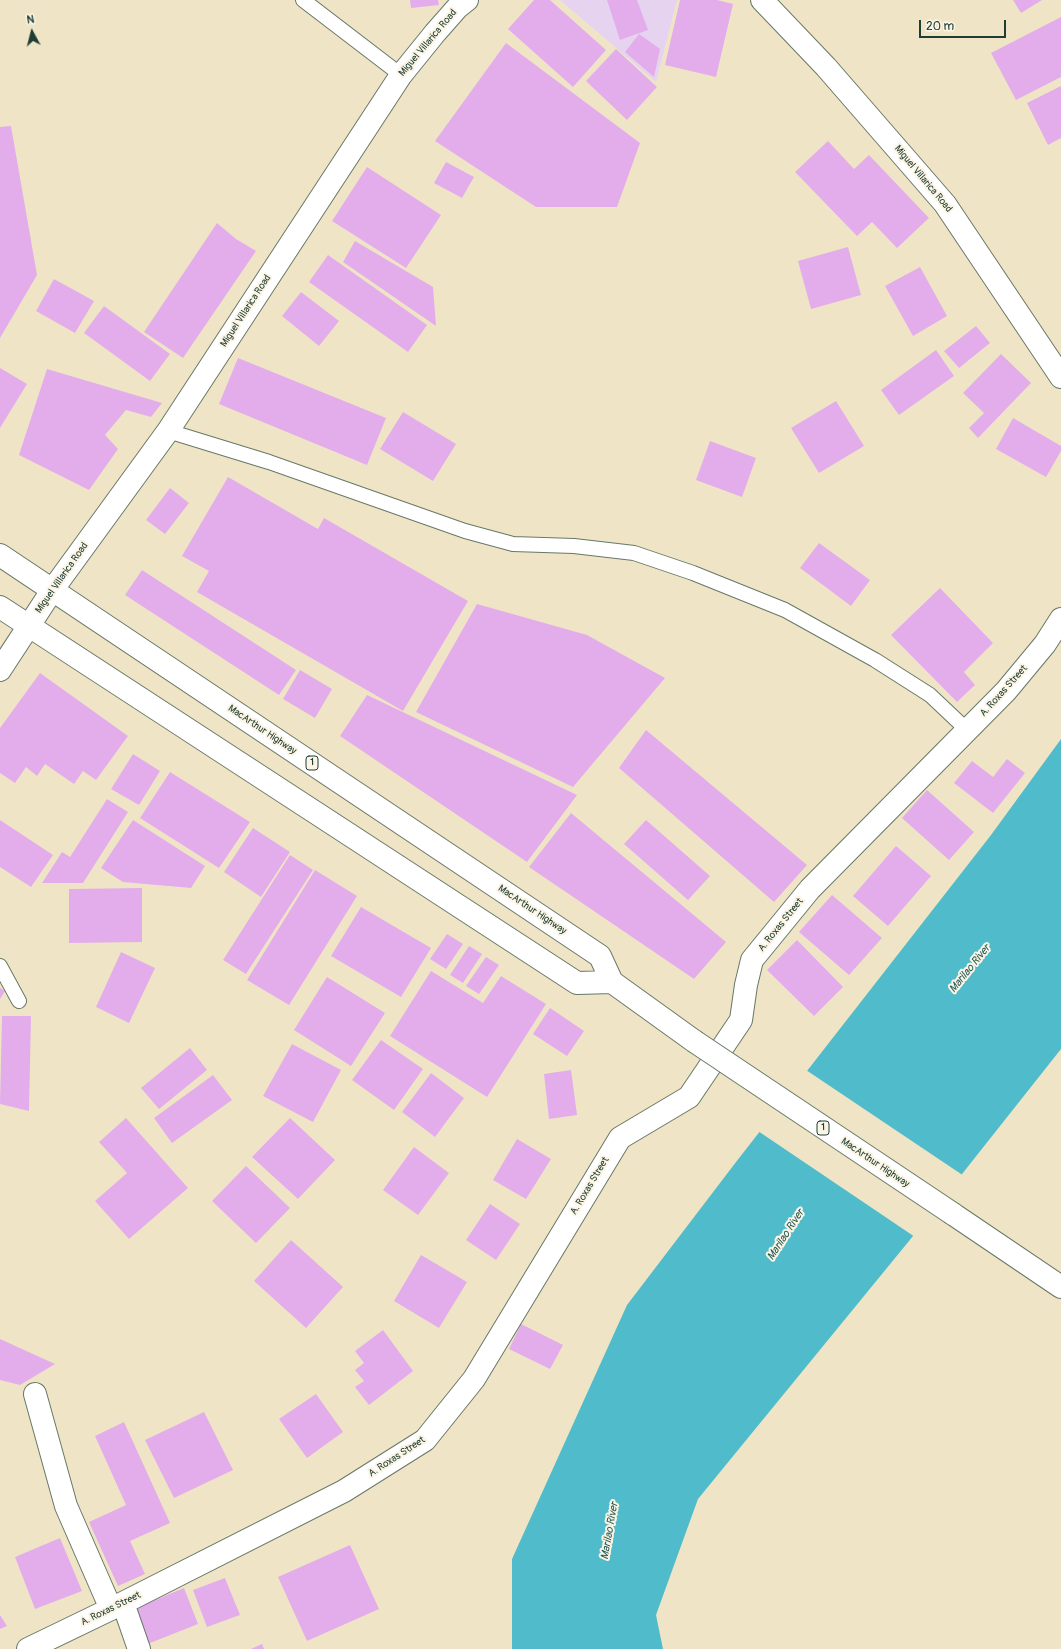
<!DOCTYPE html>
<html>
<head>
<meta charset="utf-8">
<style>
  body { margin:0 }
  #map { position:relative; width:1061px; height:1649px; overflow:hidden; background:#efe5c6; font-family:Pangolin,sans-serif }
  canvas { display:block }
  .north { position:absolute; left:12px; top:12px; width:40px; height:40px; -webkit-text-stroke:3px #fcf5e5; paint-order:stroke; rotate:353deg; font-size:11px; font-weight:700; line-height:16px; text-align:center; color:#1f3d34 }
  .north::after { content:''; display:block; margin:auto; width:14px; height:18px; background:#1f3d34; clip-path:polygon(50% 0,100% 100%,50% 72%,0 100%) }
  .scale { position:absolute; left:919px; top:20px; width:87px; height:18px; box-sizing:border-box; border:2px solid #1f3d34; border-top:0; padding-left:5px; font-size:12px; line-height:14px; white-space:nowrap; color:#1f3d34; -webkit-text-stroke:3px #fcf5e5; paint-order:stroke }
</style>
</head>
<body>
<div id="map">
<canvas width="1061" height="1649"></canvas>
<div class="north">N</div>
<div class="scale">20 m</div>
</div>
<script>
const ctx = document.querySelector('canvas').getContext('2d');
ctx.lineJoin = 'round';
function fillPath(path, color) {
  ctx.fillStyle = color;
  ctx.fill(path, 'evenodd');
}
function shape(rows) {
  const path = new Path2D();
  for (const r of rows) {
    path.moveTo(r[0], r[1]);
    for (let i = 2; i < r.length; i += 2) path.lineTo(r[i], r[i + 1]);
  }
  return path;
}
function stroke(path, color, width, dash) {
  ctx.strokeStyle = color;
  ctx.lineWidth = width;
  ctx.lineCap = dash ? 'butt' : 'round';
  ctx.setLineDash(dash || []);
  ctx.stroke(path);
}
function write(font, color, halo, rows, align = 'center') {
  ctx.font = font + ' Pangolin,sans-serif';
  ctx.lineWidth = 4;
  ctx.setLineDash([]);
  ctx.textBaseline = 'middle';
  ctx.strokeStyle = halo;
  ctx.fillStyle = color;
  for (const [text, x, y, turn = 0] of rows) {
    ctx.save();
    ctx.translate(x, y);
    ctx.rotate((+turn || 0) * Math.PI / 180);
    ctx.textAlign = isNaN(turn) ? turn : align;
    if (halo) ctx.strokeText(text, 0, 0);
    ctx.fillText(text, 0, 0);
    ctx.restore();
  }
}
fillPath(shape([
  [560,0,677,0,656,82]
]), '#e5d3f0');
fillPath(shape([
  [1061,739,1061,1049,909,1241,698,1499,656,1615,663,1649,512,1649,512,1559,627,1305,736,1162,991,835]
]), '#50bccb');
fillPath(shape([
  [806,1070,964,1176,915,1237,758,1131]
]), '#efe5c6');
fillPath(shape([
  [410,0,438,0,439,5,411,8],
  [534,0,550,0,606,50,573,87,508,29],
  [607,0,637,0,648,30,620,40],
  [680,0,717,0,733,4,716,77,665,65],
  [1013,0,1042,0,1021,13],
  [1061,17,1061,77,1016,100,991,53],
  [639,34,660,49,654,77,625,52],
  [506,43,640,143,617,207,536,207,435,141],
  [616,49,657,87,627,120,586,81],
  [1061,86,1061,138,1048,145,1027,103],
  [11,126,37,275,0,338,0,127],
  [828,141,854,169,869,155,929,218,897,248,872,222,857,236,795,172],
  [446,162,474,177,462,198,434,183],
  [367,167,441,215,406,268,332,221],
  [217,223,236,239,256,251,183,358,144,332],
  [355,241,433,287,436,326,343,262],
  [848,247,861,295,811,309,798,261],
  [328,255,427,325,408,352,309,282],
  [920,267,947,316,913,336,885,286],
  [54,279,94,301,75,333,36,311],
  [301,292,339,321,319,346,282,316],
  [104,306,170,354,150,381,84,333],
  [976,326,990,343,959,368,944,351],
  [936,350,954,376,899,415,881,390],
  [1001,354,1031,383,978,438,969,428,984,413,963,393],
  [238,358,386,418,367,465,219,404],
  [0,368,27,384,0,428],
  [47,369,162,403,151,417,126,410,105,435,118,449,89,490,19,455],
  [836,401,864,446,819,473,791,428],
  [403,412,456,444,433,481,380,449],
  [1013,418,1061,446,1061,451,1046,477,996,449],
  [710,441,756,458,742,497,696,480],
  [228,477,318,529,324,518,468,601,403,711,197,592,209,571,182,556],
  [170,488,189,503,165,534,146,520],
  [819,543,870,580,851,606,800,568],
  [142,570,296,670,279,695,125,595],
  [940,588,993,643,964,672,975,685,957,702,891,635],
  [477,604,587,635,665,678,573,787,416,712],
  [300,670,332,689,315,718,283,699],
  [40,673,128,736,96,780,83,771,74,784,45,764,37,776,26,767,15,783,0,773,0,728],
  [367,695,577,795,527,862,340,736],
  [646,730,807,865,774,902,619,768],
  [133,754,160,771,139,805,111,789],
  [1007,759,1025,773,993,813,954,783,972,761,993,777],
  [170,772,250,822,219,868,140,818],
  [927,790,974,832,949,860,902,818],
  [107,799,128,812,83,883,42,883,62,852,70,857],
  [571,813,726,942,694,979,529,867],
  [0,820,53,855,31,887,0,867],
  [133,820,205,866,191,888,123,882,101,868],
  [646,820,710,876,688,900,624,844],
  [253,828,290,852,261,897,224,872],
  [896,846,931,876,888,926,853,896],
  [290,855,313,870,246,974,223,960],
  [315,870,357,896,289,1005,247,980],
  [142,888,142,942,69,943,69,889],
  [832,895,882,938,849,975,799,932],
  [361,907,431,948,401,997,331,956],
  [447,934,463,944,446,969,430,959],
  [797,940,843,987,814,1016,767,970],
  [469,946,482,954,463,983,450,975],
  [121,952,155,968,129,1023,96,1007],
  [486,957,499,965,479,994,466,986],
  [431,971,483,1003,501,976,546,1004,487,1097,390,1036],
  [327,977,385,1013,351,1066,294,1030],
  [0,988,5,991,0,999],
  [550,1008,584,1031,567,1056,533,1034],
  [2,1016,31,1016,29,1111,0,1104],
  [381,1040,423,1069,394,1110,352,1080],
  [292,1044,341,1070,313,1122,263,1096],
  [190,1048,207,1070,159,1109,141,1088],
  [571,1070,577,1115,549,1119,544,1074],
  [431,1073,464,1098,435,1137,402,1112],
  [213,1075,232,1100,172,1143,154,1118],
  [126,1118,188,1188,129,1239,95,1201,127,1173,99,1142],
  [290,1118,335,1160,298,1199,252,1157],
  [517,1139,551,1159,526,1199,493,1180],
  [414,1147,449,1173,418,1215,383,1190],
  [246,1166,290,1208,256,1243,212,1201],
  [490,1204,520,1224,496,1260,466,1240],
  [291,1240,343,1287,306,1328,254,1281],
  [421,1255,467,1282,439,1328,394,1301],
  [521,1324,563,1345,550,1369,509,1349],
  [383,1330,413,1371,369,1405,355,1387,364,1381,355,1370,364,1363,355,1351],
  [0,1339,55,1364,20,1385,0,1380],
  [316,1394,343,1432,307,1458,279,1419],
  [204,1412,233,1470,174,1498,145,1440],
  [124,1422,170,1523,130,1541,145,1574,118,1586,89,1522,126,1505,95,1436],
  [60,1538,82,1591,35,1609,15,1557],
  [350,1545,379,1609,307,1641,278,1577],
  [225,1578,240,1615,207,1627,193,1590],
  [184,1588,198,1624,145,1645,131,1610],
  [0,1615,7,1626,0,1629],
  [262,1644,264,1649,251,1649]
]), '#e3adec');
const service = shape([
  [303,0,401,75],
  [168,431,269,462,465,531,513,544,574,546,634,553,693,573,785,610,875,660,930,695,967,730],
  [0,966,19,1001]
]);
const minor = shape([
  [35,1394,66,1506,111,1609],
  [123,1603,139,1649],
  [28,1649,117,1606,344,1491,425,1440,474,1379,620,1138,689,1097,741,1020,746,985,752,960,810,889,1006,691,1045,644,1061,619]
]);
const secondary = shape([
  [762,0,826,67,945,204,1061,377],
  [0,670,53,589,168,431,401,75,435,33,457,8,467,0]
]);
const trunk = shape([
  [0,555,600,956,612,982,694,1041],
  [0,607,577,983,612,982],
  [953,1214,1061,1287]
]);
stroke(service, '#687867', 16);
stroke(minor, '#687867', 24);
stroke(secondary, '#687867', 24);
stroke(trunk, '#687867', 24);
stroke(service, '#fff', 14);
stroke(minor, '#fff', 22);
stroke(secondary, '#fff', 22);
stroke(trunk, '#fff', 22);
const trunkBridge = shape([
  [694,1041,953,1214]
]);
stroke(trunkBridge, '#687867', 24, []);
stroke(trunkBridge, '#fff', 22);
for (const [x, y, w] of [
  [312,763,12],
  [823,1128,12]
]) {
  const box = new Path2D();
  box.roundRect(x - w / 2, y - 7, w, 14, 3);
  ctx.fillStyle = '#fcf5e5';
  ctx.fill(box);
  stroke(box, '#1f3d34', 1);
}
write('bold 9px', '#1f3d34', null, [
  ["1",312,763],
  ["1",823,1128]
]);
write('10px', '#1f3d34', '#fcf5e5', [
  ["Miguel Villarica Road",428,43,-50],
  ["Miguel Villarica Road",923,179,50],
  ["Miguel Villarica Road",246,311,-57],
  ["Miguel Villarica Road",62,578,-55],
  ["A. Roxas Street",1004,691,-48],
  ["MacArthur Highway",262,730,34],
  ["MacArthur Highway",532,910,34],
  ["A. Roxas Street",781,925,-51],
  ["MacArthur Highway",875,1163,34],
  ["A. Roxas Street",590,1186,-59],
  ["A. Roxas Street",397,1457,-33],
  ["A. Roxas Street",111,1609,-26]
]);
write('italic 11px', '#2b5d5a', '#fcf5e5', [
  ["Marilao River",970,969,-51],
  ["Marilao River",786,1235,-57],
  ["Marilao River",610,1531,-80]
]);
</script>
</body>
</html>
